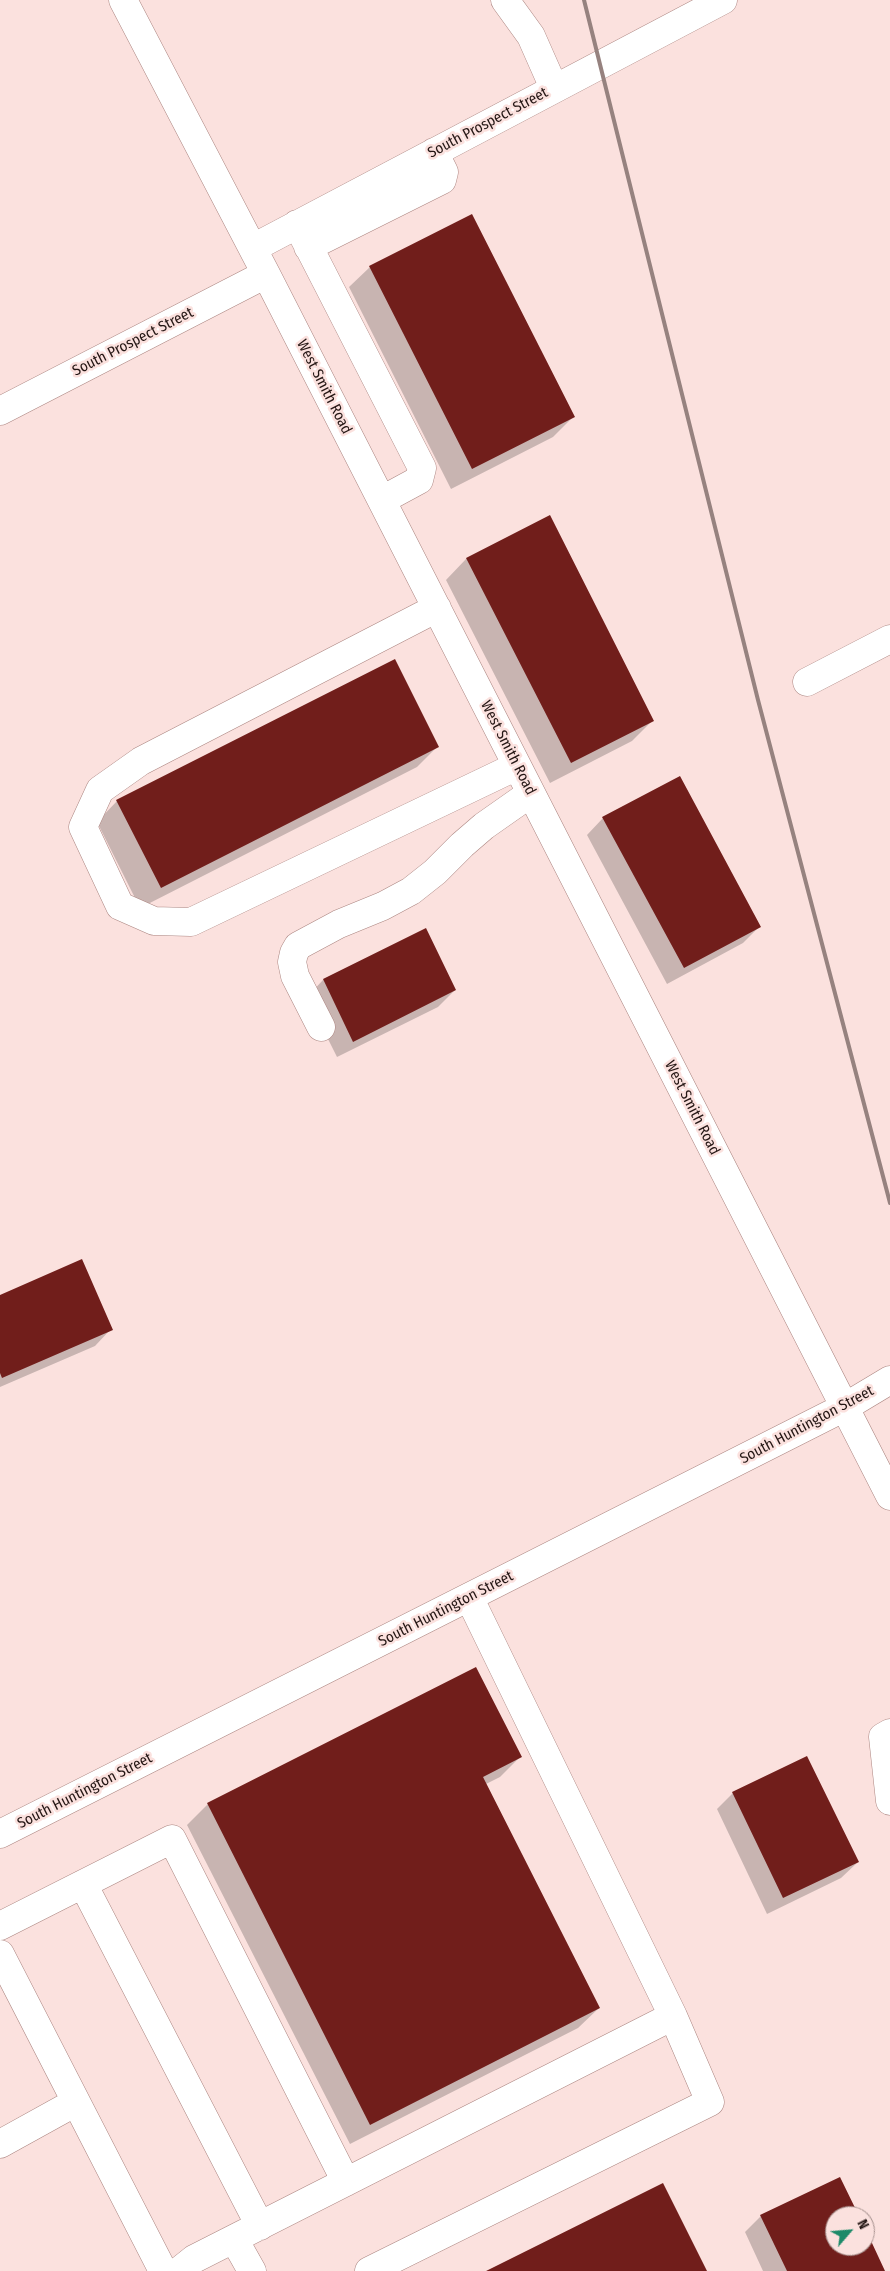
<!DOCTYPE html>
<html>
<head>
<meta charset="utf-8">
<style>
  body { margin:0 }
  #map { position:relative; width:890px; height:2271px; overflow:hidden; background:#fbe1de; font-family:"Fira Sans Condensed",sans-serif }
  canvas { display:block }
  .north { position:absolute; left:825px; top:2206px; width:50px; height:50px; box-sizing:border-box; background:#fbe1de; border:1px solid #a5908d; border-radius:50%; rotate:63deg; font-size:14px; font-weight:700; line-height:20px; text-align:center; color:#241614 }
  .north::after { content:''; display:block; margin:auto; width:18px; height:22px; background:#1d8a69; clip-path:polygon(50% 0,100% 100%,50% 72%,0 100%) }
</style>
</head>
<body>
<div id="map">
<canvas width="890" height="2271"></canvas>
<div class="north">N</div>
</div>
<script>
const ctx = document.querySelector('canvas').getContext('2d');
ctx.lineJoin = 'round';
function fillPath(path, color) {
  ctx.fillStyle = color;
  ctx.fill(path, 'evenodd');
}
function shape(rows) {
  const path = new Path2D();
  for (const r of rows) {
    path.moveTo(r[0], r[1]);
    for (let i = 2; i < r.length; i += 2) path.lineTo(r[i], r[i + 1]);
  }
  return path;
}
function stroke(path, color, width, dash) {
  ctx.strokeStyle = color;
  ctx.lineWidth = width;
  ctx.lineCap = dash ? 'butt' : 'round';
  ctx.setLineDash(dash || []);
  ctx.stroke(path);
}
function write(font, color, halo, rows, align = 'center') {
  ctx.font = font + ' "Fira Sans Condensed",sans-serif';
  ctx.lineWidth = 5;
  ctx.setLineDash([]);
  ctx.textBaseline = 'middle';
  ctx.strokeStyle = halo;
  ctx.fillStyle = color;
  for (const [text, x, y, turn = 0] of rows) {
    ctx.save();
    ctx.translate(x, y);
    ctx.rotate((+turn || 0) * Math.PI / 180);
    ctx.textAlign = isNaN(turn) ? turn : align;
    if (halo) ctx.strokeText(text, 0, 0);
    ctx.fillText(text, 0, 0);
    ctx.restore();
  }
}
fillPath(shape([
  [370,267,573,417,553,437,451,489,349,287],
  [549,517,653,720,632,741,550,783,446,580,466,559],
  [438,746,417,767,140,908,97,822,117,801],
  [603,818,759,927,743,943,667,984,587,835],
  [425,930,455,990,438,1007,337,1057,307,997,323,980],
  [0,1296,111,1329,95,1346,0,1387],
  [520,1757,500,1777,486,1784,599,2008,578,2028,350,2144,187,1825,208,1804],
  [733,1793,858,1862,841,1878,767,1914,717,1809],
  [761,2216,858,2216,835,2216,835,2246,865,2246,865,2231,884,2271,763,2271,745,2232]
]), '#0003');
fillPath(shape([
  [472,214,575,417,472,469,369,266],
  [550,515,654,721,571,763,466,558],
  [395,659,439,747,161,888,116,800],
  [680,776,761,927,684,968,602,817],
  [426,928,456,990,353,1042,323,979],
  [82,1259,113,1330,2,1378,0,1373,0,1295],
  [476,1667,522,1757,483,1777,600,2008,370,2125,207,1803],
  [807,1756,859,1862,783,1898,732,1792],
  [840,2177,859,2216,835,2216,835,2246,865,2246,865,2228,885,2271,787,2271,760,2215],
  [663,2183,707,2271,486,2271]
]), '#711e1b');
const minor = shape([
  [123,0,266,274,890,1496],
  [505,0,531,36,554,88],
  [297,224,422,468,419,480,382,500],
  [308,247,442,180,444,172,434,152],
  [253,248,723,0],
  [0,411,266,274],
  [437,608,141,761,100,790,83,827,120,906,154,921,191,922,517,766],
  [807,682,890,639],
  [321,1027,295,976,292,962,294,953,298,946,339,924,383,906,411,891,435,872,462,845,484,826,531,793],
  [469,1597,673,2016],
  [890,1733,883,1737,890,1801],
  [0,1834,845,1407,890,1380],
  [83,1884,260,2226],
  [0,1926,172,1839,346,2182],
  [0,1954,163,2271],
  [0,2144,76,2102],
  [234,2239,252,2271],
  [179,2271,194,2259,673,2016,710,2102,369,2271]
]);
stroke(minor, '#ab8580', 29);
stroke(minor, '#fff', 28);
stroke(shape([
  [584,0,758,700,890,1203]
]), '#96827f', 4);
write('15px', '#241614', '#fbe1de', [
  ["South Prospect Street",488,123,-28],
  ["South Prospect Street",133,342,-27],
  ["West Smith Road",324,387,63],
  ["West Smith Road",508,748,63],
  ["West Smith Road",692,1108,63],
  ["South Huntington Street",807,1425,-28],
  ["South Huntington Street",446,1609,-27],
  ["South Huntington Street",85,1791,-27]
]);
</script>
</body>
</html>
